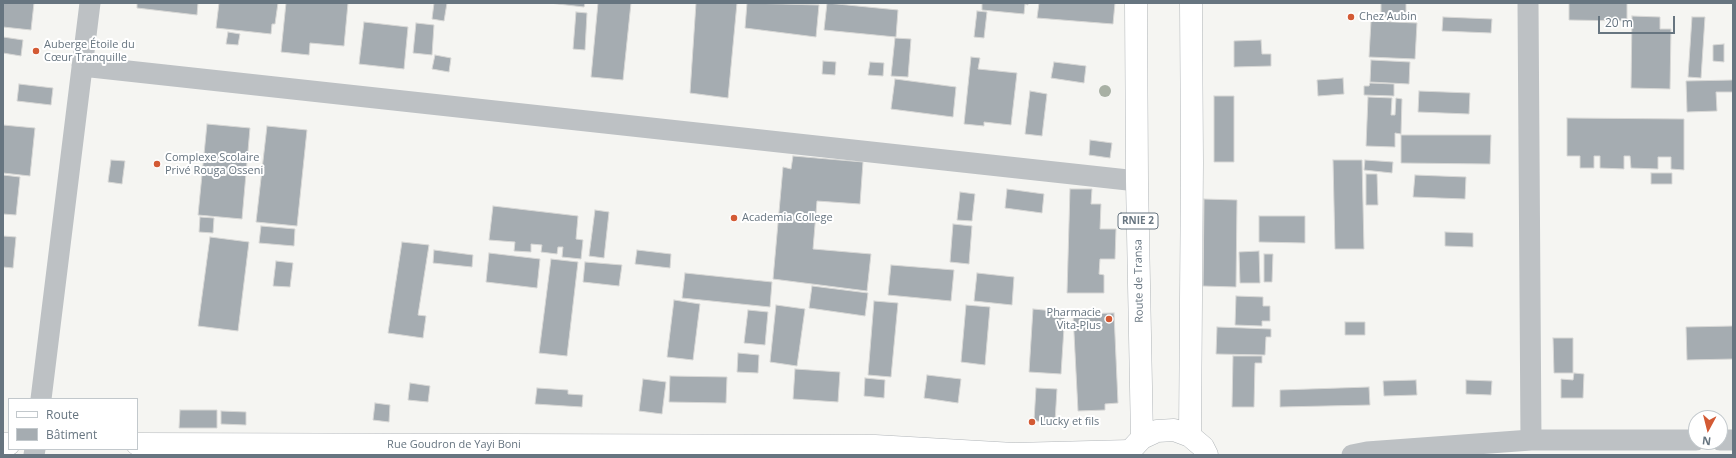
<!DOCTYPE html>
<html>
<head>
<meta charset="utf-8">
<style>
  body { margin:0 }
  #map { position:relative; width:1736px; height:458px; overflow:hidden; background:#f5f5f2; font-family:"Open Sans",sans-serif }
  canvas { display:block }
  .frame { position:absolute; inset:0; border:4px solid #677580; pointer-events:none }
  .legend { position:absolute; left:8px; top:398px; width:130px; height:52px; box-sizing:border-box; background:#fff; border:1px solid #c2c8cc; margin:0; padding:5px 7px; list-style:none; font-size:12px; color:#677580 }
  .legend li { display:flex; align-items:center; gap:8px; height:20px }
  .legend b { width:20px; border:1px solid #c2c8cc }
  .north { position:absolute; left:1688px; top:410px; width:40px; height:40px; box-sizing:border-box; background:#fff; border:1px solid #c2c8cc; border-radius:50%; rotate:187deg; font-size:11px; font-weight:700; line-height:16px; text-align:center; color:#677580 }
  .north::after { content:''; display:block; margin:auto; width:14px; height:18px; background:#d35a34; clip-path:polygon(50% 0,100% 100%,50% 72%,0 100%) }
  .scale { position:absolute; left:1598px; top:16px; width:77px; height:18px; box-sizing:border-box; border:2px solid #677580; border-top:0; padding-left:5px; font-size:12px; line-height:14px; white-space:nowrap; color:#677580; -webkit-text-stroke:3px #fff; paint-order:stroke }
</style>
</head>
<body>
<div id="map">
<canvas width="1736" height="458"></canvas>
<div class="frame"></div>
<ul class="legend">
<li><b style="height:5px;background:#fff"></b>Route</li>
<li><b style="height:11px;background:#a5acb1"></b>Bâtiment</li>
</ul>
<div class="north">N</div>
<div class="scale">20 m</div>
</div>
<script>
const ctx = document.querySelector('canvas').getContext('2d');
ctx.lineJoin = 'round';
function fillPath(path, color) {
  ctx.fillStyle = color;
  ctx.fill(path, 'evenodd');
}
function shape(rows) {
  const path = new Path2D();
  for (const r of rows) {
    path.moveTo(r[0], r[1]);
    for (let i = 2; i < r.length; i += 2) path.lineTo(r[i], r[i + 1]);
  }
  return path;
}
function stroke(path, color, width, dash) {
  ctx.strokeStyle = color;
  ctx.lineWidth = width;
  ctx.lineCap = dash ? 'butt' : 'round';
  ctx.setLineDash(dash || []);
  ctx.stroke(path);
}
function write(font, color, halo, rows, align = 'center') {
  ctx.font = font + ' "Open Sans",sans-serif';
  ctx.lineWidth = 4;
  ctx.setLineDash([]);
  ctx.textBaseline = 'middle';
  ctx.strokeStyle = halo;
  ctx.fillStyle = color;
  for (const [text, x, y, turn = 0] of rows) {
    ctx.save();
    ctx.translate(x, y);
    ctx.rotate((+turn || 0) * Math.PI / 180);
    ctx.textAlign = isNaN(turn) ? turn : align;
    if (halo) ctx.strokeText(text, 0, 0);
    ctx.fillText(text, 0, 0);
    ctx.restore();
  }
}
const building = shape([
  [3,3,34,3,31,30,3,27,3,3],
  [137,3,198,3,197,15,137,8,137,3],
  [219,3,278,3,275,24,272,24,271,34,216,28,219,3],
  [286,3,348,3,344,46,310,43,309,55,281,52,286,3],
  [434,3,447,3,444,21,432,19,434,3],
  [549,3,585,3,584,7,549,3],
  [598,3,631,3,623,80,591,77,598,3],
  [696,3,737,3,728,98,690,93,696,3],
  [747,3,819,5,816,37,745,28,747,3],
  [827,3,898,10,896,37,824,30,827,3],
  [982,3,1028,3,1028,5,1025,4,1024,14,982,10,982,3],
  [1039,3,1115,3,1113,24,1037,18,1039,3],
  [1381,3,1406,3,1406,17,1381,17,1381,3],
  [1569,3,1627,3,1627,21,1569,20,1569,3],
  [977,11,987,12,984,38,974,37,977,11],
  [576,12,587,13,585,50,573,49,576,12],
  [1632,16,1660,17,1660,29,1671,29,1670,89,1631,88,1632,16],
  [1443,17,1492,19,1491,33,1442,31,1443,17],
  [1692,17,1705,17,1701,78,1688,77,1692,17],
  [1371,21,1417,23,1415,59,1369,57,1371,21],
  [364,22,408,27,404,69,359,64,364,22],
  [416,23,434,25,432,55,413,53,416,23],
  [228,32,240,34,238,45,226,44,228,32],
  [3,37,23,40,21,56,3,53,3,37],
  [895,38,911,39,908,77,891,76,895,38],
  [1261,40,1262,54,1271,54,1271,66,1234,67,1234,41,1261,40],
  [1724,44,1724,62,1713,61,1713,45,1724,44],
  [435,55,451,58,449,72,432,69,435,55],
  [971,57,980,58,978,69,1017,73,1011,125,984,122,984,126,964,124,971,57],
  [1371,60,1410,62,1409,84,1370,82,1371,60],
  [823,61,836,62,835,75,822,74,823,61],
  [870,62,884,63,883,76,868,75,870,62],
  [1054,62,1086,66,1084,83,1051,78,1054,62],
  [1343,78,1344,94,1318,96,1317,80,1343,78],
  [895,79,956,87,953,117,891,109,895,79],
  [1733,80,1733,92,1716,92,1717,111,1687,112,1686,81,1733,80],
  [1370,83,1394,84,1394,96,1364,95,1364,86,1369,86,1370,83],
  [19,84,53,88,51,105,17,101,19,84],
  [1030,91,1047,94,1042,136,1025,134,1030,91],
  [1419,91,1470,93,1469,114,1418,112,1419,91],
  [1214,96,1234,96,1234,162,1214,162,1214,96],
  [1368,97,1392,98,1391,115,1395,115,1396,98,1402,99,1401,134,1395,133,1395,147,1366,146,1368,97],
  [1567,118,1684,119,1684,170,1671,169,1671,157,1658,157,1658,169,1631,168,1630,156,1624,156,1624,169,1600,168,1600,156,1594,156,1594,168,1580,168,1580,156,1567,156,1567,118],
  [207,124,250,128,242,219,198,215,207,124],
  [3,125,35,128,30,176,3,173,3,125],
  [267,126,307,130,297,226,256,222,267,126],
  [1401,135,1491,135,1490,164,1401,163,1401,135],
  [1090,140,1112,143,1110,158,1089,155,1090,140],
  [793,156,863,162,860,204,817,201,813,249,871,254,867,291,773,279,783,167,791,169,793,156],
  [111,160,125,161,122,184,108,182,111,160],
  [1333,160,1362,160,1364,249,1335,249,1333,160],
  [1365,160,1393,162,1392,173,1364,170,1365,160],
  [1651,173,1672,173,1672,184,1651,184,1651,173],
  [1366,174,1377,174,1378,205,1366,205,1366,174],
  [3,175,20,177,16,215,3,214,3,175],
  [1415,175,1466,177,1465,199,1413,197,1415,175],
  [1007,189,1044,194,1042,213,1005,208,1007,189],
  [1070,189,1092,189,1091,204,1101,204,1100,229,1116,229,1115,259,1100,259,1099,274,1104,275,1104,293,1067,293,1070,189],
  [960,192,975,194,972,221,957,220,960,192],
  [1204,199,1237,200,1236,287,1203,286,1204,199],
  [493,206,578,216,576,239,583,240,581,259,562,257,563,247,558,247,557,254,541,252,542,245,531,244,531,252,514,251,515,242,489,240,493,206],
  [595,210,609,212,604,258,589,256,595,210],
  [1259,216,1305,216,1305,243,1259,242,1259,216],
  [200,217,214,218,213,233,199,232,200,217],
  [953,224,972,226,969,264,950,262,953,224],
  [261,226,295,229,294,246,259,243,261,226],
  [1445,232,1473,233,1473,247,1445,246,1445,232],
  [3,236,16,237,13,268,3,267,3,236],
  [210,237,249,242,238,331,198,326,210,237],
  [402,242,429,245,418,315,426,316,423,338,388,333,402,242],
  [434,250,473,255,472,267,433,263,434,250],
  [637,250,671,254,670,268,635,264,637,250],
  [1259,251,1260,283,1240,283,1239,252,1259,251],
  [489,253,540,259,537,288,486,282,489,253],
  [1264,254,1273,254,1272,282,1264,282,1264,254],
  [551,259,578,262,567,356,539,353,551,259],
  [276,261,293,263,290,287,273,286,276,261],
  [585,262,622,265,619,286,583,282,585,262],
  [891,265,954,270,951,301,888,295,891,265],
  [685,273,772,282,770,307,682,298,685,273],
  [977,273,1014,277,1012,305,974,301,977,273],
  [812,286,868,293,865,316,809,308,812,286],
  [1236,296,1263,297,1263,306,1270,306,1270,321,1262,321,1262,326,1235,325,1236,296],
  [674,300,700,304,693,360,667,357,674,300],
  [874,301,898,303,891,377,868,375,874,301],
  [776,305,805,309,797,366,770,362,776,305],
  [966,305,990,307,985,365,961,362,966,305],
  [1033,309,1065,312,1061,374,1029,372,1033,309],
  [748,310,768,312,765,345,744,343,748,310],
  [1114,313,1118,403,1105,404,1105,410,1078,411,1073,314,1114,313],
  [1345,322,1365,322,1365,335,1345,335,1345,322],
  [1733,326,1733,359,1687,360,1686,327,1733,326],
  [1217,327,1271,329,1271,337,1266,337,1265,355,1216,354,1217,327],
  [1553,338,1573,338,1573,373,1554,373,1553,338],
  [738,353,759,355,758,373,737,372,738,353],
  [1233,356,1262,356,1262,363,1255,363,1254,407,1232,407,1233,356],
  [795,369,840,372,838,402,793,399,795,369],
  [1574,373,1584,374,1583,398,1561,398,1561,379,1573,380,1574,373],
  [927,375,961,379,958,403,924,398,927,375],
  [670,376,727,377,726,403,669,402,670,376],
  [865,378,885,380,884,398,864,396,865,378],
  [643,379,666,382,662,414,639,411,643,379],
  [1416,380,1417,395,1384,396,1383,381,1416,380],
  [1466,380,1492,381,1491,395,1466,394,1466,380],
  [410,383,430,386,428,402,408,400,410,383],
  [1369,387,1370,405,1280,407,1280,390,1369,387],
  [537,388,568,390,568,394,583,395,582,407,535,404,537,388],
  [1036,388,1057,389,1055,422,1034,421,1036,388],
  [375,403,390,405,389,422,373,420,375,403],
  [180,410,217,410,217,428,179,428,180,410],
  [221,411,246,412,246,425,221,424,221,411]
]);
fillPath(building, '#a5acb1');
stroke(building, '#d7d7d5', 1);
const secondary = shape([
  [3,444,9,444],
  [137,444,875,446,1014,454,1130,451]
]);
const primary = shape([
  [1136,3,1137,181,1142,438],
  [1190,436,1192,163,1191,3],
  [1128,455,1130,451,1142,438,1157,431,1174,430,1190,436,1203,447,1207,455]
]);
stroke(secondary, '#b2b6ba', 23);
stroke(primary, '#b0b5b8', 23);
stroke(shape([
  [1528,3,1531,440],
  [82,66,1137,181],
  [41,399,90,3],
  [1720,440,1733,440],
  [34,455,35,449],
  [1352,455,1367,452,1531,440,1696,440]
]), '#bdc1c4', 21);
stroke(secondary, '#fff', 22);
stroke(primary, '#fff', 22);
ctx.fillStyle = '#a8b0a4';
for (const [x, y] of [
  [1105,91]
]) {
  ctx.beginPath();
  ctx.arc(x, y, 6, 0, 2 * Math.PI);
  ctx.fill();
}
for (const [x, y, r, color] of [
  [1351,17,4,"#d35a34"],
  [36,51,4,"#d35a34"],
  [157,164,4,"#d35a34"],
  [734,218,4,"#d35a34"],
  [1109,319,4,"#d35a34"],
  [1032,422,4,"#d35a34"]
]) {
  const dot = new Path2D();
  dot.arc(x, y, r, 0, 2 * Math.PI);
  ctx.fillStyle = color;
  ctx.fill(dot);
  stroke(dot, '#fff', 1.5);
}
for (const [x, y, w] of [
  [1138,221,40]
]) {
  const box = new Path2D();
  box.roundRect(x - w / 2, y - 8, w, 16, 3);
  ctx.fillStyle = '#fff';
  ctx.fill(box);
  stroke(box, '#677580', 1);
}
write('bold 10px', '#677580', null, [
  ["RNIE 2",1138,221]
]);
write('11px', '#677580', '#fff', [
  ["Chez Aubin",1359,17],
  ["Auberge Étoile du",44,45],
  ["Cœur Tranquille",44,58],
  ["Complexe Scolaire",165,158],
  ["Privé Rouga Osseni",165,171],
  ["Academia College",742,218],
  ["Pharmacie",1101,313,"right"],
  ["Vita-Plus",1101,326,"right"],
  ["Lucky et fils",1040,422]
], 'left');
write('11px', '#677580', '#fff', [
  ["Route de Transa",1139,281,-91],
  ["Rue Goudron de Yayi Boni",454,445]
]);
</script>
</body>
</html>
